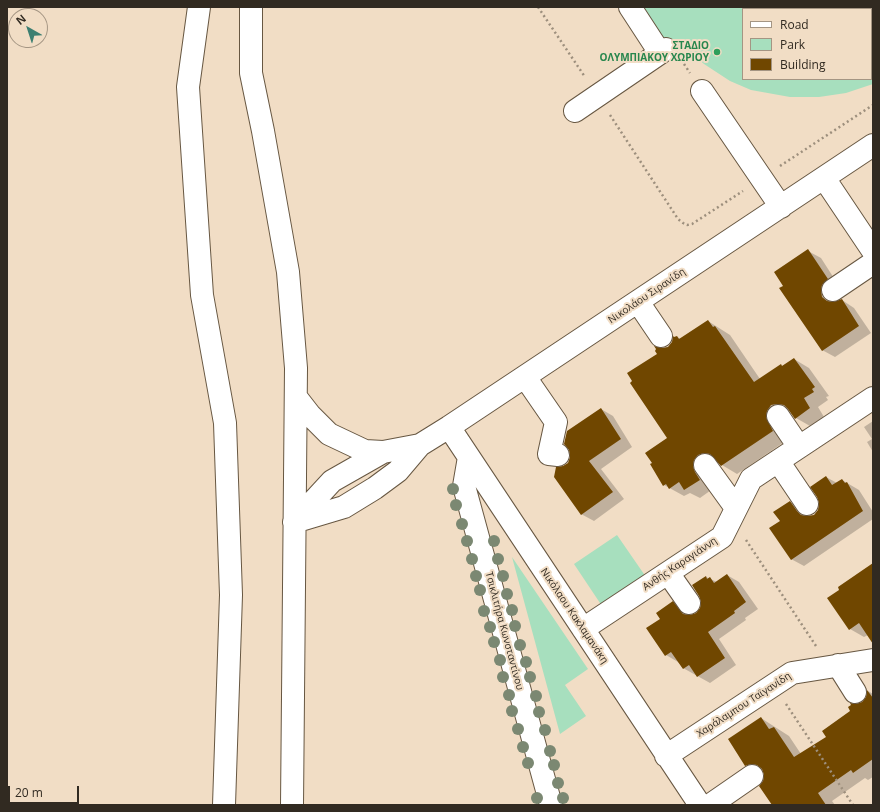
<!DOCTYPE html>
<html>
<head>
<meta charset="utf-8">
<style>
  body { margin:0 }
  #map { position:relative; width:880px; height:812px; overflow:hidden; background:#f1ddc5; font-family:"Open Sans",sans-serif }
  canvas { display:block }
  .frame { position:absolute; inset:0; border:8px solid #312a21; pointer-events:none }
  .legend { position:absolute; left:742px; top:8px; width:130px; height:72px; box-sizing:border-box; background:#f1ddc5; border:1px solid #a49583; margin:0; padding:5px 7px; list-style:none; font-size:12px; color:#312a21 }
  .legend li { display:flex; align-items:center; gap:8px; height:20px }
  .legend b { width:20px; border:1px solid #a49583 }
  .north { position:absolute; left:8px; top:8px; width:40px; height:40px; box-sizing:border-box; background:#f1ddc5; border:1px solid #a49583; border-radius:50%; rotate:321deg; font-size:11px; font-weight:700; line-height:16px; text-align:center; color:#312a21 }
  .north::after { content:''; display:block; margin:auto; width:14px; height:18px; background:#3d7f71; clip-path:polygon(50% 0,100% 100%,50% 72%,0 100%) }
  .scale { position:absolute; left:8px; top:786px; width:71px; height:18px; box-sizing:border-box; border:2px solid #312a21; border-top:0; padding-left:5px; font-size:12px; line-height:14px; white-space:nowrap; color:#312a21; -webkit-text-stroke:3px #f1ddc5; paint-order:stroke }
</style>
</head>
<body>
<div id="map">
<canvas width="880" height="812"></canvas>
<div class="frame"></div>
<ul class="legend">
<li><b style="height:5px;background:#fff"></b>Road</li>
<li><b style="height:11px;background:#a7dfbe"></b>Park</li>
<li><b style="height:11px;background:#704700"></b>Building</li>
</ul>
<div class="north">N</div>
<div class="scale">20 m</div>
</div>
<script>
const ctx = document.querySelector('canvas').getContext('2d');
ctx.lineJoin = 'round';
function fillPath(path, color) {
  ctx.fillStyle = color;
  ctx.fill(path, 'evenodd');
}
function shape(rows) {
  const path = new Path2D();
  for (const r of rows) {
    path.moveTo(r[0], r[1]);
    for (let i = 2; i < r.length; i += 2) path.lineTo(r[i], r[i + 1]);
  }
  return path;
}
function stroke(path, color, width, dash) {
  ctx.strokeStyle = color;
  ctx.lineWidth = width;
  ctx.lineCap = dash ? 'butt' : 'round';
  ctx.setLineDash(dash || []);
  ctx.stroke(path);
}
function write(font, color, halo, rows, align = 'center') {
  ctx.font = font + ' "Open Sans",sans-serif';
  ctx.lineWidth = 4;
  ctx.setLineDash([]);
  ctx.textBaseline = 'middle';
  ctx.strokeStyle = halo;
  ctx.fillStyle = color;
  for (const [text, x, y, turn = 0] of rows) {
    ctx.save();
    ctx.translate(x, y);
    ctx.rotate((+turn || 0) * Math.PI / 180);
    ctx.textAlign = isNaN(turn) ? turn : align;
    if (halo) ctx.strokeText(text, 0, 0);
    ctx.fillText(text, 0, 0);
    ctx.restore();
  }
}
fillPath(shape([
  [638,7,873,7,873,84,846,93,819,97,790,97,751,90,730,81,704,64,682,45,669,54],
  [743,9,871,9,871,79,743,79],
  [617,535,646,577,602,606,574,564],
  [512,557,588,669,565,685,586,716,560,734]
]), '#a7dfbe');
fillPath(shape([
  [808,251,821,258,839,286,833,298,834,303,842,300,854,308,871,333,835,357,822,350,784,286],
  [708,321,730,335,760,379,794,359,809,368,829,396,826,397,828,400,818,407,824,417,810,426,796,418,791,412,785,414,787,440,737,474,722,465,718,461,712,463,714,488,700,498,690,493,684,496,664,485,668,438,658,354,662,349,668,347,677,337,681,339],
  [601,409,613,416,632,447,601,469,624,499,594,521,581,514,564,467,569,463],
  [873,421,873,452,867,442,872,439,864,427],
  [826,477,837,483,842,480,859,490,873,512,873,519,804,566,791,559,781,521,790,502,802,509,808,517,815,515,819,510],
  [873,564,873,636,870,634,864,637,850,629],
  [727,575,739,582,758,609,745,618,746,620,719,639,736,665,710,683,683,668,678,662,666,655,661,619,673,603,685,610,691,616,696,614,701,608,706,577,717,582],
  [868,691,873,694,873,777,868,780,865,778,832,801,835,805,773,805,764,781,764,772,761,773,746,765,761,718,789,736,801,754,827,738,863,703,867,698]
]), '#0003');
fillPath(shape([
  [808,249,828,279,822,285,821,290,822,297,827,301,833,302,842,299,859,326,822,351,779,288,783,286,774,272],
  [708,320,713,327,715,326,754,382,781,364,782,366,794,358,815,387,812,389,814,392,804,398,810,408,795,419,788,409,784,405,777,404,771,405,767,411,766,417,773,431,721,466,710,454,704,453,698,455,694,460,693,466,695,472,700,480,684,490,679,482,669,489,666,484,663,486,650,464,652,463,645,453,667,438,630,383,632,381,627,373,657,354,655,351,656,349,654,346,662,348,668,347,672,342,673,336,674,337,677,336,679,339],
  [601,408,621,439,589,461,613,492,581,515,554,477,556,467,563,466,568,463,570,457,569,450,564,444,567,431],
  [826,476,832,485,842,479,845,483,847,482,863,511,791,560,769,528,780,521,773,512,790,501,797,511,801,515,807,516,814,515,818,510,819,503,817,497,810,487],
  [873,563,873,644,859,623,849,630,827,598,839,590,838,587],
  [727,574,746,602,734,611,735,613,708,632,725,658,697,677,689,665,683,669,671,652,665,656,646,628,660,619,656,613,673,601,683,614,690,615,696,613,700,608,701,602,699,596,692,585,706,576,707,579,710,577,714,583],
  [867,690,873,698,873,759,853,773,851,770,818,793,826,805,772,805,759,786,763,781,764,775,762,769,757,765,751,764,745,766,728,739,761,717,769,729,774,727,794,757,826,737,822,731,850,711,848,707,851,705,850,703,856,704,862,702,866,697]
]), '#704700');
const minor = shape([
  [199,7,188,87,202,295,225,423,231,595,224,805],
  [251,7,251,73,263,131,288,272,296,368,292,805],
  [630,7,660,53],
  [702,91,781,207],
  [575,111,666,49],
  [824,178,873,251],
  [833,290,873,263],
  [638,302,661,336],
  [525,377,556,422,549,454,558,455],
  [296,397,310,415,329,434,365,451,383,452],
  [778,416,799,447],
  [449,427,700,805],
  [469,457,464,486,551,805],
  [778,461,807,504],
  [705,465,736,508],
  [295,521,332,481,383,452,420,445],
  [294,522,344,507,375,488,398,471,420,445,449,427,873,145],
  [668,573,689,603],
  [583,629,722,537,751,479,873,398],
  [838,665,855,692],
  [666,756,792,673,873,660],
  [710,805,752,776]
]);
stroke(minor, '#675742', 24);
stroke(shape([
  [538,7,585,77],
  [684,64,690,73],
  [610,115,678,219,683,223,687,225,692,224,743,191],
  [780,166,873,105],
  [746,540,816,646],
  [786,704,853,805]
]), '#9d8f7d', 2.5, [2, 3]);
stroke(minor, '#fff', 22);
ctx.fillStyle = '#7b8872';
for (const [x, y] of [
  [453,489],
  [456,505],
  [462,524],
  [467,541],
  [494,541],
  [472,559],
  [498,559],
  [476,576],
  [503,576],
  [480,590],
  [507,594],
  [512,610],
  [484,611],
  [515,626],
  [490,627],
  [494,642],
  [520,645],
  [500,660],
  [526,662],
  [503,677],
  [530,677],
  [509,695],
  [536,696],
  [512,711],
  [539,712],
  [518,729],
  [545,730],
  [523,747],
  [550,751],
  [528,763],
  [554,765],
  [558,783],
  [537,798],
  [563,798]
]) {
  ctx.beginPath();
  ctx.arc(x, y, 6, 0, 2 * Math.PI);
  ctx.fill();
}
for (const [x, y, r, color] of [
  [717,52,4,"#2e9e5b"]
]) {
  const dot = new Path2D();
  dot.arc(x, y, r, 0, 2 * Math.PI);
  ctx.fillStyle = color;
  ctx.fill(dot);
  stroke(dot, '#f1ddc5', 1.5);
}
write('bold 10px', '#27864d', '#f1ddc5', [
  ["ΣΤΑΔΙΟ",709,46],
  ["ΟΛΥΜΠΙΑΚΟΥ ΧΩΡΙΟΥ",709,58]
], 'right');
write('10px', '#312a21', '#f1ddc5', [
  ["Νικολάου Σιρανίδη",647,296,-34],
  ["Ανθής Καραγιάννη",680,564,-34],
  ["Νικόλαου Κακλαμανάκη",574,616,56],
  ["Τσικλιτήρα Κωνσταντίνου",504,631,75],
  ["Χαράλαμπου Ταϊγανίδη",744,705,-33]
]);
</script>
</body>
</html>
